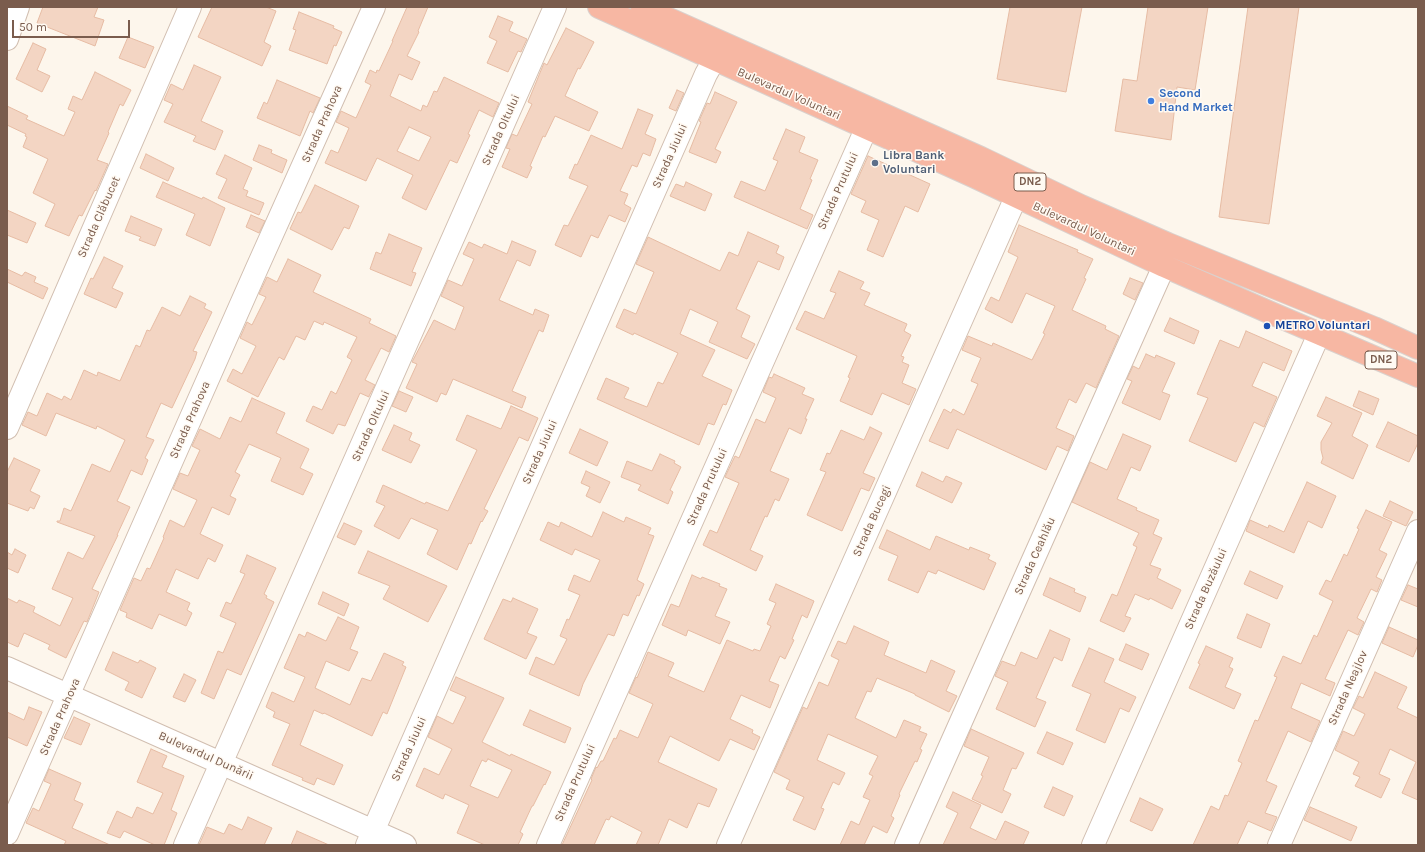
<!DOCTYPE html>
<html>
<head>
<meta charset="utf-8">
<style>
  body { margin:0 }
  #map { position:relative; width:1425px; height:852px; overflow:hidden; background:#fdf6ec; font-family:Karla,sans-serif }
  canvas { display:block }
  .frame { position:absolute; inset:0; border:8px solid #7a5c4d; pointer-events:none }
  .scale { position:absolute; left:12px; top:20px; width:118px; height:18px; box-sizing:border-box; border:2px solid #7a5c4d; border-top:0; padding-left:5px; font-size:12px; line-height:14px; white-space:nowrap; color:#7a5c4d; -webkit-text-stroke:3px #fffaf3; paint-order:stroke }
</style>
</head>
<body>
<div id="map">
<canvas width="1425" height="852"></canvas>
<div class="frame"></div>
<div class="scale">50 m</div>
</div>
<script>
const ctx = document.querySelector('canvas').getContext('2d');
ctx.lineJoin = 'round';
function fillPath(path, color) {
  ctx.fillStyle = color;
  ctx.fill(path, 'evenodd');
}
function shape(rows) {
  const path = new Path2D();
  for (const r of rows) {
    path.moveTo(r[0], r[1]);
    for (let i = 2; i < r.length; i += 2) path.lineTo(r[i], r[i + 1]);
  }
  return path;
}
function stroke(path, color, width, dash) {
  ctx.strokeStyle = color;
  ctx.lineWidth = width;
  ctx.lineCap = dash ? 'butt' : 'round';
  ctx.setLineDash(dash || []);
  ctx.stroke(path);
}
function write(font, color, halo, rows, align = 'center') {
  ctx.font = font + ' Karla,sans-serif';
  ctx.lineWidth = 3;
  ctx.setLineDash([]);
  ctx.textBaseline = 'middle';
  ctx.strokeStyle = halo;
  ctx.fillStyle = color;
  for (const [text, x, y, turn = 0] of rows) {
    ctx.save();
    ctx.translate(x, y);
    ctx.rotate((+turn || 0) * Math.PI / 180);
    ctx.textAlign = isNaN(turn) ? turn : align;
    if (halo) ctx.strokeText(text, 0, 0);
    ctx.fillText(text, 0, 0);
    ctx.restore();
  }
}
const building = shape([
  [43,7,98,7,94,17,104,20,95,46,37,23,43,7],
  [212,7,266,7,276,11,264,42,271,46,262,66,198,37,212,7],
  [407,7,428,7,418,31,419,32,407,56,420,62,412,80,399,74,390,96,421,111,423,105,427,107,434,91,437,92,444,77,499,103,493,117,479,110,468,134,470,135,457,163,450,160,426,210,402,198,413,175,377,158,366,181,325,163,331,150,338,153,349,128,336,122,341,111,356,118,371,85,365,82,370,70,376,73,377,70,379,71,393,41,392,41,407,7],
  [409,127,431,137,419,161,397,151,409,127],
  [1010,7,1082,7,1066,92,997,79,1010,7],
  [1148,7,1208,7,1195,90,1177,87,1171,140,1115,131,1123,79,1137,81,1148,7],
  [1248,7,1299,7,1269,224,1219,217,1248,7],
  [299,12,334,26,333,28,342,32,336,46,334,45,327,64,289,50,296,30,293,29,299,12],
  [498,16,513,22,509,31,527,39,521,52,518,51,508,72,487,63,497,41,489,37,498,16],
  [566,28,594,42,580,69,578,68,565,96,598,112,589,131,555,116,545,137,543,136,530,166,532,167,527,178,502,167,510,149,506,148,512,134,517,136,532,104,528,102,544,63,547,65,566,28],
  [128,37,154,47,145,68,119,58,128,37],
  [33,43,46,49,37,70,50,76,42,92,16,79,33,43],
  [194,65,221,77,201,121,223,131,215,150,193,141,196,136,164,122,173,104,164,100,171,84,183,90,194,65],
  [95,72,131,90,123,106,120,104,108,132,109,133,97,160,108,164,96,191,95,190,82,216,79,215,69,236,45,226,55,204,33,193,48,159,23,147,27,137,25,136,26,134,7,125,7,106,28,116,26,119,64,136,75,112,68,109,73,96,82,100,95,72],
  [277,80,320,98,313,113,310,111,300,136,257,118,264,102,267,104,277,80],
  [677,90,684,93,676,111,669,108,677,90],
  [715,92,737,102,715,149,721,152,716,163,689,152,701,122,699,121,707,103,710,104,715,92],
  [638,109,653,115,645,134,656,139,650,156,643,153,637,167,632,165,620,191,628,194,624,204,631,208,625,222,609,215,598,238,591,235,581,257,555,245,564,225,568,226,588,186,569,178,575,164,577,165,591,135,622,149,638,109],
  [786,129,805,137,799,152,818,160,810,179,812,180,800,209,813,215,807,229,734,197,741,181,765,191,778,161,773,159,786,129],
  [259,145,272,150,271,153,287,160,282,173,253,160,259,145],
  [146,154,174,168,168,181,140,168,146,154],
  [225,155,252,168,243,189,248,191,246,196,264,203,259,215,218,198,227,179,216,174,225,155],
  [868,156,930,184,918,212,905,206,883,257,867,250,879,220,861,212,866,201,851,194,868,156],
  [163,182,202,199,203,197,225,208,210,246,186,235,195,214,156,197,163,182],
  [686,182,712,194,705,211,670,196,676,184,684,187,686,182],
  [315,185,359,206,349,229,344,227,332,250,290,229,298,212,301,213,315,185],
  [7,210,36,223,27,243,7,235,7,210],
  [251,215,265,221,259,233,246,227,251,215],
  [131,216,162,229,155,246,139,240,141,237,125,231,131,216],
  [1019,225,1078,250,1077,252,1093,259,1084,278,1086,279,1072,310,1106,326,1105,329,1119,336,1096,388,1086,383,1076,403,1069,399,1056,428,1074,436,1068,451,1057,446,1046,470,957,429,948,449,929,441,944,409,951,413,953,409,964,415,978,384,971,381,981,358,962,350,968,336,992,346,993,343,1032,360,1045,334,1043,333,1055,306,1026,293,1012,323,985,309,991,297,999,301,1018,257,1008,252,1019,225],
  [748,232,779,246,776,253,784,257,779,270,758,261,736,309,750,316,741,337,755,344,747,359,709,342,718,322,690,309,680,334,715,350,702,376,732,390,726,405,723,404,714,425,708,423,699,445,597,399,606,378,629,388,624,398,647,407,658,382,663,384,678,353,634,333,633,335,616,327,624,309,636,314,654,272,636,264,648,237,720,271,729,252,738,256,748,232],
  [389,234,422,248,412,272,416,273,411,286,370,269,376,252,381,254,389,234],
  [512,241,536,251,530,266,517,260,499,300,533,315,535,309,549,315,543,332,539,330,512,391,526,397,522,408,453,379,446,395,441,393,437,402,406,388,417,364,412,362,434,320,455,330,464,307,441,296,448,280,462,286,474,259,463,254,469,242,482,248,484,244,507,254,512,241],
  [104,257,123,266,112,288,123,293,116,308,84,294,91,278,93,279,104,257],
  [288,259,321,275,313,292,371,319,369,323,396,336,389,352,381,348,365,380,375,385,369,396,369,397,360,393,345,426,338,424,333,434,306,421,313,406,322,410,331,391,336,394,352,360,347,357,357,337,324,322,323,325,314,321,305,340,296,336,284,360,279,357,258,397,227,381,233,369,242,374,256,346,240,338,247,322,252,325,266,297,259,294,267,277,277,282,288,259],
  [7,269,22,276,25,272,36,277,34,282,48,288,43,299,7,282,7,269],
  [839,271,864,282,860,289,870,293,864,305,907,324,904,331,911,335,901,356,904,357,902,362,909,365,902,383,916,389,909,405,882,393,872,415,840,401,850,378,848,377,857,356,796,329,805,311,824,319,836,293,830,291,839,271],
  [1130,278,1143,283,1135,300,1123,294,1130,278],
  [190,296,206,304,204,308,212,312,193,351,197,352,195,359,172,408,161,403,146,437,154,440,145,458,148,460,142,475,131,470,119,497,117,501,130,507,117,535,118,535,92,589,99,592,87,622,84,621,66,658,48,649,50,645,24,633,18,647,7,642,7,598,17,603,19,600,35,607,33,612,60,626,73,598,52,589,68,552,83,559,95,536,57,522,57,521,60,521,64,508,71,511,92,464,110,472,125,440,97,426,96,429,56,413,46,436,22,425,28,412,37,416,47,393,62,400,64,396,71,400,84,370,97,376,98,372,120,381,136,345,140,347,147,330,150,331,162,307,180,316,190,296],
  [1170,318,1199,331,1194,344,1164,331,1170,318],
  [1246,331,1292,351,1284,371,1263,362,1252,386,1277,397,1264,427,1254,422,1236,462,1189,441,1208,398,1197,394,1220,340,1239,348,1246,331],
  [1146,354,1155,358,1156,355,1175,363,1162,392,1170,395,1160,420,1122,403,1132,381,1127,379,1133,366,1139,369,1146,354],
  [774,374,805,388,802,394,814,399,805,419,807,419,801,434,789,428,770,471,789,479,779,501,775,499,767,517,765,516,750,550,763,556,756,571,703,545,710,530,717,533,739,483,725,477,735,456,739,458,756,419,765,423,776,398,763,392,769,377,772,378,774,374],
  [399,391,413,397,406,412,392,406,399,391],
  [1359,391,1379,399,1373,415,1353,406,1359,391],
  [1326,397,1362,413,1352,436,1368,445,1353,479,1321,463,1323,458,1321,450,1321,442,1332,423,1317,416,1326,397],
  [252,398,285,413,276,433,309,449,300,468,313,474,303,495,271,481,281,458,249,444,235,472,240,475,230,496,236,499,229,515,212,507,200,534,223,545,215,562,208,558,198,579,176,569,166,592,190,603,187,610,192,613,186,626,159,614,152,629,126,617,127,613,120,610,134,578,141,581,147,568,150,569,164,538,163,537,170,520,184,527,197,500,173,489,180,473,188,476,200,450,192,446,200,429,220,439,230,417,241,422,252,398],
  [511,406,538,418,528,441,519,437,484,509,488,511,482,522,481,521,471,544,469,543,457,570,427,554,438,530,411,518,399,539,374,526,385,506,376,502,383,485,425,504,426,502,448,511,477,450,456,440,467,415,501,429,511,406],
  [1388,422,1418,436,1418,443,1409,462,1376,447,1388,422],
  [394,425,412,433,409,440,420,445,411,463,382,450,394,425],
  [870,427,882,433,863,473,875,478,869,491,861,488,842,531,807,515,826,472,820,470,827,453,830,454,841,430,864,440,870,427],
  [580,429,608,442,597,466,569,453,580,429],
  [1123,434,1151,446,1140,471,1131,467,1117,499,1137,508,1136,510,1159,520,1153,534,1162,538,1150,565,1161,569,1157,578,1181,590,1172,609,1150,598,1149,600,1135,594,1125,616,1131,618,1124,632,1100,621,1112,594,1117,596,1137,547,1133,545,1139,533,1072,502,1090,462,1107,470,1123,434],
  [660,454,675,461,674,463,681,467,670,490,673,492,668,504,638,490,641,485,621,477,627,461,652,471,660,454],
  [14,458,40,470,30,491,40,496,34,509,30,507,28,511,7,503,7,472,14,458],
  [586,471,610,482,600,503,586,496,590,487,581,483,586,471],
  [922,472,943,482,946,476,962,483,952,503,916,486,922,472],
  [1307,482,1336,496,1322,528,1308,521,1294,553,1246,531,1250,520,1268,528,1269,525,1284,532,1307,482],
  [1390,501,1413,512,1406,526,1383,516,1390,501],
  [1366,510,1392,522,1379,550,1387,554,1376,577,1382,580,1377,592,1371,589,1357,618,1364,622,1358,635,1348,630,1325,679,1335,683,1330,696,1301,683,1291,708,1320,721,1311,742,1288,731,1266,781,1277,786,1265,813,1277,817,1271,831,1248,821,1237,845,1193,845,1211,806,1219,810,1225,795,1228,796,1242,763,1238,761,1255,720,1258,721,1277,677,1274,676,1283,656,1301,664,1314,635,1317,637,1333,601,1319,594,1326,580,1331,582,1344,554,1347,556,1359,529,1357,528,1366,510],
  [603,512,624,522,626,517,651,528,648,534,654,536,637,580,644,584,639,596,637,595,628,616,623,614,614,636,608,634,583,684,579,696,529,674,536,657,554,665,567,639,560,636,567,619,569,620,580,595,568,590,574,575,590,582,600,560,575,549,572,555,540,540,548,522,559,527,561,522,592,537,603,512],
  [344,523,362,531,355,545,337,537,344,523],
  [887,530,930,550,936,536,969,550,970,547,990,555,988,559,996,563,984,590,938,570,936,574,928,571,918,593,888,580,898,556,879,548,887,530],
  [15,549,26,555,18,573,7,568,7,552,12,555,15,549],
  [368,551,447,586,428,622,383,599,390,586,358,573,368,551],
  [247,555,276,568,264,594,267,596,266,598,274,602,241,675,227,669,214,699,201,693,218,651,223,653,236,623,220,616,226,602,231,604,245,574,240,572,247,555],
  [1250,571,1283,586,1277,599,1244,584,1250,571],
  [692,575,701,579,702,577,720,584,719,586,727,589,715,616,730,622,720,644,688,630,686,636,662,625,671,604,679,607,692,575],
  [1050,578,1075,589,1074,592,1086,597,1080,612,1043,595,1050,578],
  [776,584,814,601,807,618,802,615,792,639,794,640,785,659,780,656,769,681,779,685,770,708,741,695,730,719,753,730,752,733,760,737,754,750,730,739,719,761,670,736,658,762,717,789,709,807,698,803,687,828,669,819,658,845,636,845,642,832,611,816,609,820,606,819,594,845,562,845,592,780,591,779,596,767,597,768,601,761,603,761,614,738,616,739,620,730,638,738,653,704,629,693,636,677,637,678,648,652,674,663,668,676,704,692,727,640,753,651,754,649,760,651,771,626,767,624,776,603,769,600,776,584],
  [1408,585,1418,589,1418,607,1401,600,1408,585],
  [323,592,349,604,344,616,318,604,323,592],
  [513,598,538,609,527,633,537,637,526,659,484,639,503,599,511,602,513,598],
  [1247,614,1270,624,1261,648,1237,638,1247,614],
  [338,617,359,627,350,649,358,652,349,671,326,661,315,688,350,705,362,678,371,681,384,653,404,662,402,665,406,667,387,714,383,712,372,736,324,713,323,714,314,710,300,745,343,765,334,785,317,778,314,785,302,780,303,778,272,765,290,724,273,717,275,712,266,707,272,692,294,702,305,677,284,668,299,634,305,637,307,632,326,641,338,617],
  [854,626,889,642,884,655,926,673,931,660,955,671,946,691,957,696,949,712,915,695,915,694,877,678,871,692,867,691,855,718,896,738,904,720,921,727,919,731,927,734,920,749,922,750,917,762,915,761,899,794,900,795,891,816,894,818,887,833,873,826,864,845,840,845,851,821,859,825,870,800,863,797,873,776,869,774,878,756,828,734,817,760,845,773,839,785,833,782,821,808,824,809,815,830,793,820,804,797,786,789,790,780,774,772,803,707,807,709,819,682,828,686,839,660,831,656,838,641,846,644,854,626],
  [1389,627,1418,640,1418,645,1413,657,1382,643,1389,627],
  [1050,630,1070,639,1062,661,1054,657,1036,698,1046,702,1035,727,996,709,1008,682,995,676,1002,661,1015,666,1021,652,1037,659,1050,630],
  [1126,644,1149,654,1142,670,1119,660,1126,644],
  [1206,646,1233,658,1229,667,1233,669,1225,687,1241,694,1234,709,1189,688,1200,664,1198,663,1206,646],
  [1089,648,1114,659,1104,682,1136,697,1129,712,1120,708,1105,743,1076,730,1091,694,1072,686,1089,648],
  [113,652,138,663,140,660,156,668,142,698,125,690,129,682,105,670,113,652],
  [1375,672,1407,687,1397,708,1418,718,1418,800,1402,793,1416,762,1390,749,1379,774,1390,779,1381,798,1355,786,1360,777,1353,774,1359,762,1335,750,1343,731,1354,736,1365,714,1353,708,1359,696,1363,698,1375,672],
  [184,674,196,680,185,702,173,697,184,674],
  [456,677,504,698,482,742,510,756,511,754,551,772,545,785,544,784,533,806,532,806,520,832,523,834,518,845,485,845,457,833,469,805,445,794,443,799,416,786,424,768,439,775,452,749,428,737,437,716,453,724,466,697,450,690,456,677],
  [488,759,512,770,498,798,470,786,482,760,486,762,488,759],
  [29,707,42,712,27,746,7,737,7,712,24,720,29,707],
  [530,710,571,728,565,743,523,725,530,710],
  [74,717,90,724,81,745,64,738,74,717],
  [971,729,1024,753,1016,769,1012,768,1003,790,1011,794,1002,813,972,799,983,776,981,775,989,757,964,746,971,729],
  [1047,732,1073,743,1063,765,1037,753,1047,732],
  [151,749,167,756,162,767,184,776,171,810,177,813,164,845,155,845,124,831,120,838,107,833,117,811,132,818,137,807,153,814,163,793,137,782,151,749],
  [49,769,81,783,74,800,83,804,72,828,110,845,64,845,66,841,26,823,33,808,39,811,51,784,44,781,49,769],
  [1053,787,1073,796,1064,816,1044,807,1053,787],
  [953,792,981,805,970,828,996,840,1005,821,1029,832,1023,845,943,845,958,813,946,807,953,792],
  [1140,798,1163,809,1152,831,1130,821,1140,798],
  [1310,807,1357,827,1351,841,1304,820,1310,807],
  [248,817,272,828,264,845,199,845,207,827,224,834,229,824,242,830,248,817],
  [297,831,329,845,291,845,297,831]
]);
fillPath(building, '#f3d5c3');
stroke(building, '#e6bba3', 1);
const minor = shape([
  [7,39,18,7],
  [7,428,190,7],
  [7,668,405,845],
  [7,834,257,268,374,7],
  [185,845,555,7],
  [367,845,706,74,714,60],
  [548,845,866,129],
  [728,845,1016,197],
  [906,845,1164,266],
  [1093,845,1319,334],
  [1279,845,1418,531]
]);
const highway = shape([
  [599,7,973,176,1164,266,1271,313,1418,376],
  [642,7,981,158,1081,206,1168,244,1374,328,1418,348]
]);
stroke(minor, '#d1beb0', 24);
stroke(highway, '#dad1cd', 24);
stroke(minor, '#fff', 22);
stroke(highway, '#f7b7a3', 22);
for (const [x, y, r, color] of [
  [1151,101,4,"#3f7fe0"],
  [875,163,4,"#5c6f8a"],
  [1267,326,4,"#1a4fb4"]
]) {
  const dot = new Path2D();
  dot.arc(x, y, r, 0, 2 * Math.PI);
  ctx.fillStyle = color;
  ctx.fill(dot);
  stroke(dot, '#fffaf3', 1.5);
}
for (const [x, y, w] of [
  [1030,182,32],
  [1381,360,32]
]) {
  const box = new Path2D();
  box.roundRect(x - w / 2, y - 9, w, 18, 3);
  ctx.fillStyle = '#fffaf3';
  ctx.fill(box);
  stroke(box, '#7a5c4d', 1);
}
write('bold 11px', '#7a5c4d', null, [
  ["DN2",1030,182],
  ["DN2",1381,360]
]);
write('12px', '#7a5c4d', '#fffaf3', [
  ["Bulevardul Voluntari",789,94,24],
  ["Strada Prahova",322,124,-66],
  ["Strada Oltului",501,130,-66],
  ["Strada Jiului",670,156,-66],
  ["Strada Prutului",838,191,-66],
  ["Strada Clăbucet",99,217,-66],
  ["Bulevardul Voluntari",1084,229,25],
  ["Strada Prahova",190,420,-66],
  ["Strada Oltului",371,426,-66],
  ["Strada Jiului",540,452,-66],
  ["Strada Prutului",707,487,-66],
  ["Strada Bucegi",872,521,-66],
  ["Strada Ceahlău",1035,556,-66],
  ["Strada Buzăului",1206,589,-66],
  ["Strada Neajlov",1348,688,-66],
  ["Strada Prahova",60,717,-66],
  ["Strada Jiului",409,749,-66],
  ["Bulevardul Dunării",206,756,24],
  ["Strada Prutului",575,783,-66]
]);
write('bold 12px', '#366cbe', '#fffaf3', [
  ["Second",1159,94],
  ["Hand Market",1159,108]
], 'left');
write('bold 12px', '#4e5e75', '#fffaf3', [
  ["Libra Bank",883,156],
  ["Voluntari",883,170]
], 'left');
write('bold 12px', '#164399', '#fffaf3', [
  ["METRO Voluntari",1275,326]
], 'left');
</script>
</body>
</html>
